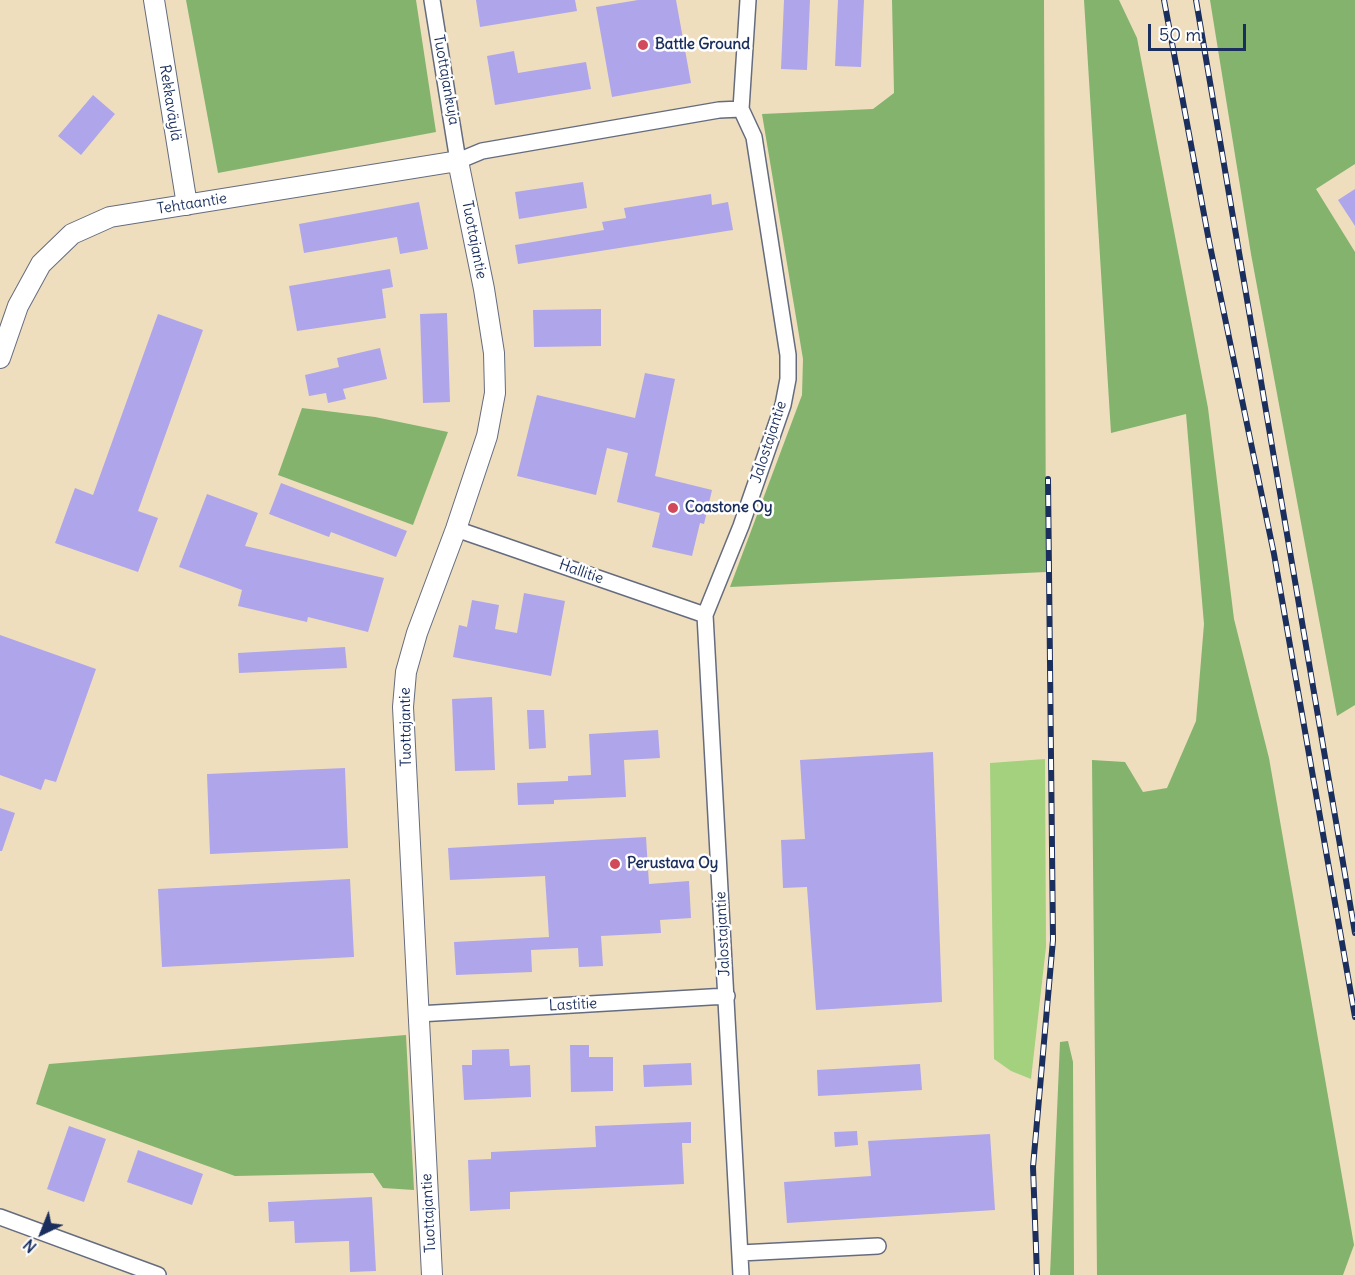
<!DOCTYPE html>
<html>
<head>
<meta charset="utf-8">
<style>
  body { margin:0 }
  #map { position:relative; width:1355px; height:1275px; overflow:hidden; background:#efdebd; font-family:Delius,sans-serif }
  canvas { display:block }
  .north { position:absolute; left:12px; top:1203px; width:60px; height:60px; -webkit-text-stroke:4px #fff; paint-order:stroke; rotate:223deg; font-size:16px; font-weight:700; line-height:24px; text-align:center; color:#1b2f5e }
  .north::after { content:''; display:block; margin:auto; width:21px; height:27px; background:#1b2f5e; clip-path:polygon(50% 0,100% 100%,50% 72%,0 100%) }
  .scale { position:absolute; left:1148px; top:24px; width:98px; height:27px; box-sizing:border-box; border:3px solid #1b2f5e; border-top:0; padding-left:8px; font-size:18px; line-height:21px; white-space:nowrap; color:#1b2f5e; -webkit-text-stroke:4px #fff; paint-order:stroke }
</style>
</head>
<body>
<div id="map">
<canvas width="1355" height="1275"></canvas>
<div class="north">N</div>
<div class="scale">50 m</div>
</div>
<script>
const ctx = document.querySelector('canvas').getContext('2d');
ctx.lineJoin = 'round';
function fillPath(path, color) {
  ctx.fillStyle = color;
  ctx.fill(path, 'evenodd');
}
function shape(rows) {
  const path = new Path2D();
  for (const r of rows) {
    path.moveTo(r[0], r[1]);
    for (let i = 2; i < r.length; i += 2) path.lineTo(r[i], r[i + 1]);
  }
  return path;
}
function stroke(path, color, width, dash) {
  ctx.strokeStyle = color;
  ctx.lineWidth = width;
  ctx.lineCap = dash ? 'butt' : 'round';
  ctx.setLineDash(dash || []);
  ctx.stroke(path);
}
function write(font, color, halo, rows, align = 'center') {
  ctx.font = font + ' Delius,sans-serif';
  ctx.lineWidth = 5;
  ctx.setLineDash([]);
  ctx.textBaseline = 'middle';
  ctx.strokeStyle = halo;
  ctx.fillStyle = color;
  for (const [text, x, y, turn = 0] of rows) {
    ctx.save();
    ctx.translate(x, y);
    ctx.rotate((+turn || 0) * Math.PI / 180);
    ctx.textAlign = isNaN(turn) ? turn : align;
    if (halo) ctx.strokeText(text, 0, 0);
    ctx.fillText(text, 0, 0);
    ctx.restore();
  }
}
fillPath(shape([
  [1045,759,1046,947,1031,1079,1011,1071,994,1059,990,763]
]), '#a4d17e');
fillPath(shape([
  [186,0,416,0,436,132,218,173],
  [892,0,1044,0,1046,572,730,587,802,395,803,359,762,114,873,109,894,93],
  [1084,0,1119,0,1137,38,1208,408,1234,619,1269,758,1354,1245,1343,1275,1097,1275,1092,760,1125,762,1143,792,1167,788,1196,721,1204,624,1186,414,1111,433],
  [1210,0,1355,0,1355,164,1316,189,1355,252,1355,705,1337,716,1251,254],
  [302,408,375,417,448,432,413,525,278,475],
  [406,1035,414,1190,383,1188,373,1173,235,1176,36,1104,49,1064],
  [1068,1041,1073,1062,1074,1275,1050,1275,1060,1042]
]), '#83b36d');
fillPath(shape([
  [476,0,575,0,577,11,480,27],
  [638,0,676,0,691,83,612,97,596,7],
  [784,0,810,0,807,70,781,69],
  [838,0,864,0,861,67,835,66],
  [514,51,518,73,586,62,591,89,495,105,487,56],
  [93,95,115,114,81,155,58,136],
  [583,182,587,208,519,219,515,192],
  [1355,189,1355,226,1338,200],
  [711,194,712,205,728,202,733,230,518,264,515,245,604,230,602,222,626,218,624,208],
  [419,202,428,249,400,254,397,237,304,253,299,224],
  [390,269,393,287,382,289,386,318,297,331,289,286],
  [601,309,601,346,534,347,533,310],
  [447,313,450,402,423,403,420,314],
  [158,314,203,330,138,511,158,518,138,572,55,543,75,488,93,495],
  [380,348,387,379,343,389,346,399,328,403,326,393,309,396,305,375,339,367,337,358],
  [645,373,675,379,655,476,712,490,704,524,700,523,692,556,652,547,660,513,617,502,628,453,607,448,596,495,517,476,537,395,635,418],
  [281,483,407,531,396,557,331,532,329,537,269,514],
  [207,494,258,513,245,546,384,578,368,632,308,617,307,622,238,606,242,590,179,567],
  [524,593,565,601,551,676,453,657,459,625,467,627,472,600,499,605,495,629,517,633],
  [0,635,96,669,56,782,45,779,41,790,0,775],
  [345,647,347,668,239,673,238,653],
  [492,697,495,770,455,771,452,699],
  [527,710,544,710,546,748,529,749],
  [658,730,660,758,624,760,626,797,554,800,554,804,518,805,517,783,568,781,568,776,591,775,589,734],
  [933,752,942,1002,816,1010,807,887,783,888,781,840,805,839,800,760],
  [345,768,348,848,210,854,207,774],
  [0,808,15,813,2,851,0,851],
  [646,837,649,884,689,881,691,918,660,920,661,933,601,936,603,966,579,967,578,948,531,950,532,972,456,975,454,942,549,937,545,876,450,880,448,848],
  [350,879,354,957,162,967,158,889],
  [570,1045,589,1045,589,1057,613,1057,613,1091,571,1092],
  [509,1049,510,1066,530,1065,531,1097,464,1100,462,1065,472,1065,472,1050],
  [691,1063,692,1085,644,1087,643,1065],
  [920,1064,922,1090,818,1096,817,1070],
  [691,1122,691,1143,682,1143,684,1184,510,1192,510,1209,470,1211,468,1160,491,1159,491,1152,596,1147,595,1126],
  [69,1126,106,1139,84,1202,47,1189],
  [857,1131,858,1145,835,1147,834,1132],
  [990,1134,995,1210,787,1223,784,1182,871,1176,868,1141],
  [138,1150,203,1174,192,1205,127,1182],
  [372,1197,376,1271,350,1272,349,1241,295,1243,294,1221,269,1222,268,1202]
]), '#afa5eb');
const minor = shape([
  [432,0,458,161,482,151,719,110,741,109,754,137,788,355,788,379,783,405,741,526,705,615,741,1275],
  [741,109,748,0],
  [456,529,705,615],
  [418,1014,727,996],
  [0,1217,158,1275],
  [740,1253,878,1246]
]);
const tertiary = shape([
  [154,0,187,205],
  [0,358,18,306,41,264,72,234,110,217,458,161,484,289,494,353,495,393,487,436,456,529,417,633,406,672,403,707,432,1275]
]);
stroke(minor, '#656c7f', 18);
stroke(tertiary, '#656c7f', 22);
stroke(minor, '#fff', 15);
stroke(tertiary, '#fff', 20);
const rail = shape([
  [1164,0,1209,241,1274,554,1355,1017],
  [1196,0,1355,933],
  [1037,1275,1033,1167,1053,940,1048,479]
]);
stroke(rail, '#1b2f5e', 6);
stroke(rail, '#fff', 4, [11]);
for (const [x, y, r, color] of [
  [643,45,6,"#d1495b"],
  [673,508,6,"#d1495b"],
  [615,864,6,"#d1495b"]
]) {
  const dot = new Path2D();
  dot.arc(x, y, r, 0, 2 * Math.PI);
  ctx.fillStyle = color;
  ctx.fill(dot);
  stroke(dot, '#fff', 2);
}
write('bold 15px', '#1b2f5e', '#fff', [
  ["Battle Ground",655,45],
  ["Coastone Oy",685,508],
  ["Perustava Oy",627,864]
], 'left');
write('15px', '#1b2f5e', '#fff', [
  ["Tuottajankuja",446,80,80],
  ["Rekkaväylä",170,103,81],
  ["Tehtaantie",192,204,-9],
  ["Tuottajantie",474,240,79],
  ["Jalostajantie",769,442,-72],
  ["Hallitie",581,572,19],
  ["Tuottajantie",406,727,-91],
  ["Jalostajantie",723,934,-93],
  ["Lastitie",573,1005,-3],
  ["Tuottajantie",429,1213,-93]
]);
</script>
</body>
</html>
